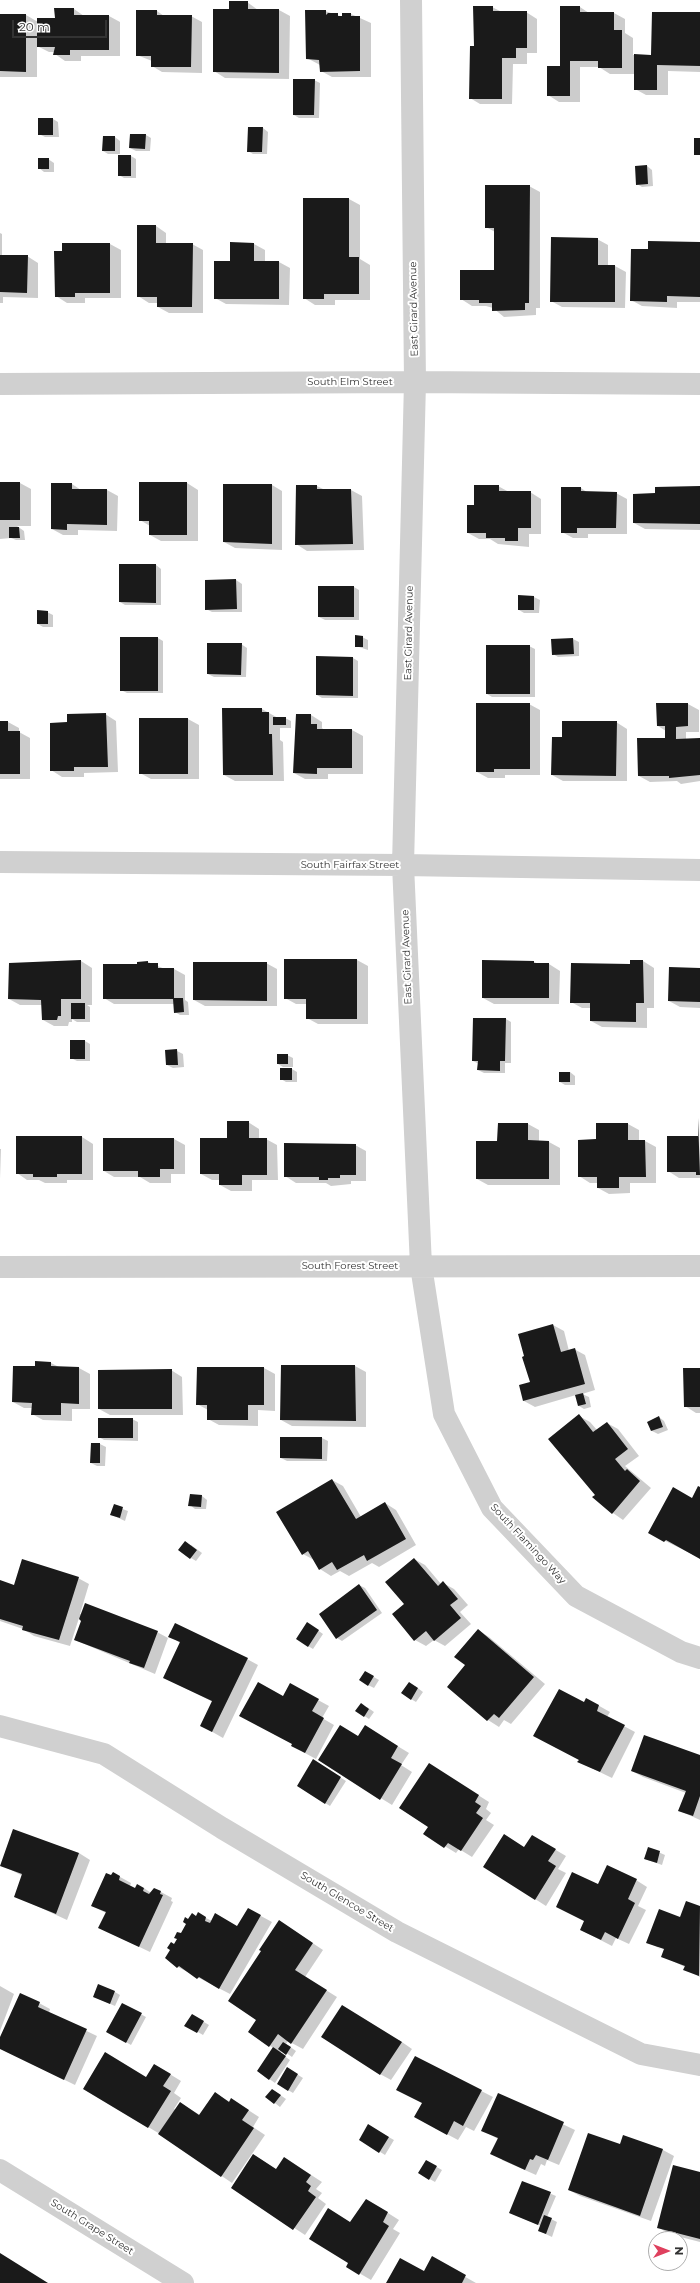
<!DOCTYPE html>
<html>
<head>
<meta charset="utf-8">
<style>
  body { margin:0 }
  #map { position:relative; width:700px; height:2283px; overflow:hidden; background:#fff; font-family:Montserrat,sans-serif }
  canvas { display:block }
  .north { position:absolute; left:648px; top:2231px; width:40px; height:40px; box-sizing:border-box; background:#fff; border:1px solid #adadad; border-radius:50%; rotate:90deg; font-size:11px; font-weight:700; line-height:16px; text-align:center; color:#333 }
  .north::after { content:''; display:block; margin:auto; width:14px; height:18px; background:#df405e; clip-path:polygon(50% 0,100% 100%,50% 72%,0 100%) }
  .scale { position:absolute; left:12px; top:20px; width:95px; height:18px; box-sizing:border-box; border:2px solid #333; border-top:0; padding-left:5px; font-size:12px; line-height:14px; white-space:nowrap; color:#333; -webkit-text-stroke:3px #fff; paint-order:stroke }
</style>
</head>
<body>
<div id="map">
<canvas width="700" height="2283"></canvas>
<div class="north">N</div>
<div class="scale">20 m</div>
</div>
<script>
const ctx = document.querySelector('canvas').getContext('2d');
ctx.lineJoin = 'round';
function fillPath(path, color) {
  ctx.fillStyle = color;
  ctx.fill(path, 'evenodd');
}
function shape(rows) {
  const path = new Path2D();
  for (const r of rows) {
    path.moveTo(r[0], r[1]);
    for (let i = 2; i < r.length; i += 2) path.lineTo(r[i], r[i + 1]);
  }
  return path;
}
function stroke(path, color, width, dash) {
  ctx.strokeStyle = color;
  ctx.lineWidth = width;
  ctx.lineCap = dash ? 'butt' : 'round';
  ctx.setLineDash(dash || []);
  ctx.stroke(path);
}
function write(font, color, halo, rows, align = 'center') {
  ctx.font = font + ' Montserrat,sans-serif';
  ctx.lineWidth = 4;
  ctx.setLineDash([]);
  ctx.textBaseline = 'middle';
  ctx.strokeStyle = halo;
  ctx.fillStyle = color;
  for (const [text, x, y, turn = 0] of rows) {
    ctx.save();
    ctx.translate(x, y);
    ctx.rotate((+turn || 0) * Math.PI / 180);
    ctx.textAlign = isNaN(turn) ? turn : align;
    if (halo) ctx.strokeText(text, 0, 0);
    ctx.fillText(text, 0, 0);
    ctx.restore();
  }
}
fillPath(shape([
  [247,2,258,10,279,10,290,16,289,79,225,78,214,71,230,10],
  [492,7,502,12,526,12,537,19,537,53,527,53,527,64,513,64,512,104,480,104,470,98,475,47],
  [561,7,580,7,589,13,614,13,625,19,625,33,633,38,633,55,652,56,700,13,700,72,668,71,668,95,646,95,635,89,635,74,610,74,599,67,580,67,580,102,559,102,548,95,561,67],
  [74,9,84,16,109,16,120,22,120,56,81,56,81,61,65,61,55,54,55,52,49,52,37,46,37,77,0,77,0,15,26,15,38,22,56,19],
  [157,11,164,16,191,16,202,22,202,73,162,72,152,66,152,61,137,55],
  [325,11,343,17,351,14,371,23,371,77,332,77,321,71,320,65,307,58],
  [314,80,320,83,319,118,299,118,294,115],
  [53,119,58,122,59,137,45,137,39,134],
  [263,128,268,132,267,154,253,154,248,151],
  [146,135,151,138,150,151,136,151,130,148],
  [115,137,120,141,120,154,108,154,103,151],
  [131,156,136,159,136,178,124,178,119,175],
  [48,159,54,163,54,172,44,172,39,168],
  [647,166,652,170,653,186,642,187,637,184],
  [529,186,540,192,540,308,536,308,536,315,504,317,493,308,486,306,472,306,461,299,495,271,495,232,486,227],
  [304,199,349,199,360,205,360,259,370,265,370,300,335,300,335,305,315,305,304,298],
  [156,226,166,233,166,244,192,244,203,250,203,313,169,313,158,307,158,303,149,303,138,296],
  [0,233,2,234,2,256,27,256,38,263,38,298,3,297,3,303,0,303],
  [597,239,608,245,608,266,615,266,626,272,625,308,562,307,551,301],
  [700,243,700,302,677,302,677,308,642,306,631,300,649,250],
  [110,244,121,250,121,298,85,298,85,303,67,303,56,296,63,252],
  [254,244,265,250,265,262,279,262,290,268,289,305,226,304,215,298,231,262],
  [0,483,20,483,31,489,31,526,17,526,24,531,25,540,16,540,11,538,0,539],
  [140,483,187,483,198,490,198,541,161,541,150,535,150,526,140,520],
  [72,484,81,490,107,490,118,496,117,531,78,530,78,535,63,535,52,529],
  [272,485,282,491,282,550,235,548,224,542],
  [317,486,325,490,351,490,362,496,364,550,307,551,296,544],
  [498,486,509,492,530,492,541,499,541,534,529,534,529,547,498,544,490,539,479,539,468,533,475,506],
  [700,487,700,530,645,529,634,523,656,494],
  [581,488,588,493,616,493,627,499,627,534,588,534,588,538,573,538,562,532],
  [156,565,161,569,161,605,125,605,120,602],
  [236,580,242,584,242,612,212,612,206,609,206,581],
  [354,587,359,590,359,620,325,620,319,617],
  [519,596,534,597,540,600,539,613,524,613,519,610],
  [47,612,53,615,53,627,43,627,38,624],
  [362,637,368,640,368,650,356,646],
  [158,638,163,641,163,693,127,693,121,690],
  [573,639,579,642,579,656,558,657,553,654,552,640],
  [241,644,247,648,246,677,214,677,208,674],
  [529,646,535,649,535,697,492,697,487,694],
  [353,658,358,661,358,698,322,698,317,695],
  [529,704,540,710,540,775,505,775,505,778,488,778,477,772],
  [688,704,699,710,699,732,686,732,686,740,700,739,700,781,681,784,677,781,650,782,639,776,666,739,666,731,658,726],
  [223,709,262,709,278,718,285,718,291,721,291,728,280,728,280,740,283,742,284,781,235,781,224,775],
  [105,714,116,721,118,772,84,773,84,777,62,777,51,770,68,723],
  [297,715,311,715,322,722,322,728,324,730,352,730,363,736,363,774,328,774,328,779,305,779,294,773],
  [140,719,188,719,199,725,199,779,151,779,140,773],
  [0,722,8,722,19,728,19,732,30,738,30,779,0,779],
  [616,722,627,729,627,781,563,781,552,775,563,738],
  [357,960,368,966,368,1024,318,1024,307,1018,307,1004,296,1004,285,998],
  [81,961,92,968,92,1005,87,1005,90,1007,90,1022,77,1022,72,1019,72,1022,69,1022,68,1026,54,1026,43,1020,42,1005,20,1005,9,999,38,962],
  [483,961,534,962,539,964,549,964,560,971,559,1004,494,1004,483,998],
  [643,961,654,968,654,1008,647,1008,647,1028,602,1027,591,1021,591,1008,582,1008,571,1002,631,965],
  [148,962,165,969,174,969,185,975,185,1000,188,1002,189,1015,180,1015,175,1012,174,1004,114,1004,104,998,138,965],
  [266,963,277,969,277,1006,205,1006,194,1000],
  [700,969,700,1008,680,1007,669,1001],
  [506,1019,511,1022,511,1063,505,1063,505,1073,484,1073,478,1070,479,1064,473,1061],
  [85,1041,90,1044,90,1061,77,1061,71,1058],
  [166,1051,177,1051,183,1054,184,1067,173,1068,167,1065],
  [287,1055,293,1058,293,1067,283,1067,278,1064],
  [281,1069,292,1069,297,1072,297,1082,286,1082,281,1079],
  [560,1072,570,1072,575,1076,575,1085,565,1085,560,1082],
  [699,1119,700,1178,679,1178,668,1171,668,1137,699,1137],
  [248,1122,259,1129,259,1139,266,1139,277,1145,278,1180,252,1180,252,1191,231,1191,220,1185,220,1180,212,1180,201,1174,228,1139],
  [528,1124,539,1130,539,1142,549,1142,560,1148,560,1185,488,1185,477,1179,498,1142],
  [597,1124,628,1124,639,1130,639,1141,645,1141,656,1147,656,1183,630,1183,630,1193,609,1194,598,1188,598,1183,590,1183,579,1176,597,1140],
  [82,1137,93,1144,93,1180,67,1180,67,1183,45,1183,39,1180,27,1180,17,1173],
  [174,1139,185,1145,185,1174,171,1174,171,1183,150,1183,140,1177,114,1177,104,1171],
  [355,1145,366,1151,366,1181,351,1181,351,1184,331,1186,326,1183,296,1183,285,1176],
  [0,1149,1,1149,0,1179],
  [553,1325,564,1331,569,1351,574,1349,585,1355,595,1390,582,1394,589,1397,591,1407,584,1409,579,1406,576,1395,535,1407,524,1401],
  [36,1362,51,1363,59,1367,79,1368,90,1374,90,1409,72,1409,72,1421,43,1420,32,1414,33,1408,24,1408,13,1402,36,1367],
  [355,1366,366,1372,366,1427,292,1426,281,1420],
  [264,1368,275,1374,275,1411,258,1410,258,1426,219,1425,208,1419,208,1410,197,1404],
  [700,1369,700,1413,696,1413,685,1406],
  [171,1370,182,1377,183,1415,110,1415,99,1409],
  [579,1416,590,1422,597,1430,607,1423,618,1429,639,1456,625,1466,651,1488,623,1520,613,1513,596,1495],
  [659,1417,664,1421,668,1430,658,1434,652,1431,649,1422],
  [132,1419,138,1422,138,1441,104,1440,99,1437],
  [281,1438,322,1438,328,1441,327,1461,287,1461,281,1458],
  [92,1444,100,1444,106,1447,105,1466,97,1466,91,1463],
  [332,1480,343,1486,361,1517,385,1503,396,1510,416,1545,379,1567,372,1563,349,1576,340,1571,331,1576,320,1569,314,1560,303,1554],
  [700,1488,700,1558,649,1533,693,1499],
  [190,1495,202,1496,207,1500,206,1509,195,1509,190,1505],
  [114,1506,128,1511,125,1521,112,1515],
  [191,1545,202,1553,196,1561,191,1558],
  [414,1559,425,1565,441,1584,443,1583,454,1589,468,1605,460,1612,471,1624,445,1646,434,1640,426,1646,415,1640,405,1604],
  [78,1578,89,1584,80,1614,157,1632,168,1638,155,1674,75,1640,83,1620,79,1618,70,1646,34,1636,23,1629,0,1621,0,1582,15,1586],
  [359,1585,365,1588,382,1613,342,1641,337,1638],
  [313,1627,323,1634,313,1649,308,1646],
  [478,1630,489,1637,545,1684,511,1724,504,1720,499,1727,488,1720,448,1686,466,1665],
  [170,1636,247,1659,258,1665,223,1738,202,1726,213,1702,175,1683,180,1643],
  [365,1672,379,1680,374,1688,368,1685],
  [415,1686,423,1692,416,1702,411,1699],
  [284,1697,318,1700,329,1706,322,1718,334,1725,316,1759,303,1752,297,1746],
  [587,1699,610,1712,607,1717,635,1732,612,1778,579,1762],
  [367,1707,374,1712,369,1719,357,1711],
  [376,1733,409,1753,401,1765,412,1772,392,1805,319,1760,359,1738],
  [700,1756,700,1820,680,1811,686,1793,643,1777,632,1771],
  [319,1764,346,1781,330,1806,325,1803],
  [440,1771,489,1802,486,1809,491,1813,486,1820,494,1825,472,1857,459,1849,456,1853,425,1834,429,1827],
  [14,1831,79,1853,90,1860,67,1920,15,1896,23,1876,1,1865],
  [532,1836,566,1856,558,1869,566,1873,546,1906,485,1867,525,1848],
  [649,1848,665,1855,662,1865,645,1859],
  [113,1873,131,1883,130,1886,136,1889,144,1888,151,1893,161,1892,172,1898,171,1901,173,1902,150,1952,100,1928,106,1913,92,1906],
  [636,1880,647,1887,638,1906,646,1910,629,1944,616,1938,612,1946,581,1930,598,1885],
  [686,1902,700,1907,700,1977,684,1969,685,1967,662,1956,665,1951,647,1942,681,1918],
  [658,1946,669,1950,669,1952,658,1948],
  [248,1909,272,1922,230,1994,178,1967,167,1958,189,1920,197,1917,198,1914,212,1921,237,1928],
  [290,1928,323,1950,305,1977,337,1997,303,2049,288,2041,286,2044,296,2051,292,2057,282,2050,280,2053,290,2060,275,2083,258,2071,274,2048,270,2046,257,2019],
  [0,1986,14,1994,0,2031],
  [115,1992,120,1995,115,2006,94,1997],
  [39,2003,50,2009,49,2013,97,2036,75,2085,0,2048,0,2039],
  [122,2004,146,2017,131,2045,107,2031],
  [192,2015,209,2025,203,2035,186,2025],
  [399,2040,412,2049,391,2080,380,2074],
  [415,2057,493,2097,474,2131,466,2127,458,2140,426,2123],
  [155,2065,181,2081,174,2093,181,2098,174,2109,176,2110,180,2103,200,2115,215,2093,230,2102,242,2106,259,2117,253,2127,265,2135,232,2183,160,2134,84,2089,147,2078],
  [287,2068,303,2078,293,2093,278,2084],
  [273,2090,286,2099,280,2107,267,2097],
  [499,2094,575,2130,559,2165,547,2160,545,2166,541,2164,536,2175,502,2160,498,2139,482,2130],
  [369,2126,394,2140,385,2155,361,2140],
  [624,2136,663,2150,674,2156,651,2221,580,2196,569,2190,620,2145],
  [254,2155,277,2170,285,2158,322,2182,316,2189,322,2193,318,2198,326,2204,305,2235,232,2187],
  [426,2161,442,2170,435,2182,419,2173],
  [700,2173,700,2242,669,2234,658,2227],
  [523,2182,556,2196,547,2217,557,2222,552,2237,539,2231,541,2226,510,2213],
  [377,2206,399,2220,393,2229,400,2233,371,2280,347,2266,350,2262,351,2223],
  [432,2258,476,2283,388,2283,425,2272]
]), '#0003');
fillPath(shape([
  [229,1,248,1,248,9,279,9,279,73,213,72,213,9,229,9],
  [473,6,493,6,493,11,527,11,527,48,516,48,516,58,502,58,502,99,469,99,470,46,474,46],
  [560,6,580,6,580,12,614,12,614,30,622,30,622,68,598,68,598,61,570,61,570,96,547,96,547,66,560,66],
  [54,8,74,8,74,15,109,15,109,50,70,50,70,55,53,55,55,47,37,47,37,18,55,18],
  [136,10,157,10,157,15,192,15,191,67,151,67,151,56,136,56],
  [305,10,326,10,326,15,328,13,338,13,338,16,342,16,342,13,351,13,351,16,360,16,360,71,320,72,319,60,306,59],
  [652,12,700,12,700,66,657,65,657,90,634,90,634,54,651,55],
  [0,14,26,14,26,72,0,71],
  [293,79,315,79,314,115,293,115],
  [38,118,53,118,53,135,38,135],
  [248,127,263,127,262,152,247,152],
  [130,134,146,134,145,149,129,148],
  [103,136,115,136,115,151,102,151],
  [694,138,700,138,700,155,694,155],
  [118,155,131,155,131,176,118,176],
  [38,158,49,158,49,169,38,169],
  [647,165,648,184,636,185,635,166],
  [485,185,530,185,529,303,525,303,525,310,492,311,492,303,479,303,479,300,460,300,460,270,494,270,494,228,485,228],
  [303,198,349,198,349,257,359,257,359,294,324,294,324,299,303,299],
  [137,225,156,225,156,243,193,243,192,307,157,307,157,297,137,297],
  [551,237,598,238,598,265,615,265,615,302,550,302],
  [648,241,700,242,700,297,667,296,667,302,630,301,631,249,648,249],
  [230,242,254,243,254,261,279,261,279,299,214,299,214,261,230,261],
  [62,243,110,243,110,293,75,293,75,297,55,297,54,251,62,251],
  [0,255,28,255,27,293,0,292],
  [0,482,20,482,20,520,0,520],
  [139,482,187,482,187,535,149,535,149,521,139,521],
  [51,483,72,483,72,489,107,489,107,525,67,524,67,530,51,529],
  [223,484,272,484,272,544,223,542],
  [296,485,317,485,317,489,351,489,353,544,295,545],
  [474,485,499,485,499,491,531,491,531,528,518,528,518,541,505,541,505,538,486,538,486,533,467,533,467,505,474,505],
  [700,486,700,524,633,523,633,494,655,493,655,487],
  [561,487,581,487,581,491,617,492,616,528,577,528,577,533,561,533],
  [9,527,19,527,20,538,9,538],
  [119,564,156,564,156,603,119,602],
  [236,579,237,609,205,610,205,580],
  [318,586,354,586,354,617,318,617],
  [518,595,534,596,534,610,518,610],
  [37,610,48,611,48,624,37,624],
  [355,635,363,636,363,647,355,647],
  [120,637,158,637,158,691,120,691],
  [573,638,574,654,552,655,551,639],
  [207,643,242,643,241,675,207,674],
  [486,645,530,645,530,694,486,694],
  [316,656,353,657,353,696,316,695],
  [476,703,530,703,530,769,494,769,494,772,476,772],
  [656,703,688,703,688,726,676,727,676,739,700,738,700,775,669,778,669,776,638,776,637,738,665,738,665,726,657,726],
  [222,708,262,708,262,712,269,712,269,734,272,734,273,775,223,775],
  [106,713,108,767,74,767,74,771,50,771,50,723,67,722,67,714],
  [296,714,311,714,311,724,317,724,317,729,352,729,352,768,317,768,317,774,293,773],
  [273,717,286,717,286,725,273,725],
  [139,718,188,718,188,774,139,774],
  [0,721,8,721,8,731,20,731,20,774,0,774],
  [562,721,617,721,616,776,551,775,552,737,562,737],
  [284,959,357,959,357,1019,306,1019,306,999,284,999],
  [81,960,81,999,61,999,61,1016,58,1016,57,1020,42,1020,41,1000,8,999,9,963],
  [482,960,534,961,534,963,549,963,549,998,482,998],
  [630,960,643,960,644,1003,636,1003,636,1022,590,1021,590,1003,570,1003,571,963,630,964],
  [148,961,148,963,158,963,158,968,174,968,174,998,183,998,184,1012,174,1013,173,999,103,999,103,964,137,964,137,962],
  [193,962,267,962,267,1001,193,1000],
  [669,967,700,968,700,1002,668,1001],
  [71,1003,85,1003,85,1019,71,1019],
  [473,1018,506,1018,505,1061,500,1061,500,1071,477,1070,478,1061,472,1061],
  [70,1040,85,1040,85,1059,70,1059],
  [177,1049,178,1065,166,1065,165,1050],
  [277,1054,288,1054,288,1064,277,1064],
  [280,1068,292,1068,292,1080,280,1080],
  [559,1072,570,1072,570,1082,559,1082],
  [698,1118,700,1175,696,1175,696,1172,667,1172,667,1136,698,1136],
  [227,1121,249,1121,249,1138,267,1138,267,1175,242,1175,242,1185,219,1185,219,1174,200,1174,200,1138,227,1138],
  [498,1123,528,1123,528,1140,549,1141,549,1179,476,1179,476,1141,497,1141],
  [596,1123,628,1123,628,1140,645,1140,646,1177,619,1177,619,1188,597,1188,597,1177,578,1177,578,1140,596,1139],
  [16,1136,82,1136,82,1174,57,1174,57,1177,33,1177,33,1174,16,1174],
  [103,1138,174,1138,174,1169,160,1169,160,1177,138,1177,138,1171,103,1171],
  [284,1143,356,1144,356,1175,340,1175,340,1178,328,1178,328,1180,319,1180,319,1177,284,1177],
  [553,1324,561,1352,575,1348,585,1384,523,1401,519,1385,530,1382,522,1357,524,1356,518,1334],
  [35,1361,51,1362,51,1366,79,1367,79,1404,61,1403,61,1415,31,1415,32,1403,12,1402,13,1366,35,1366],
  [281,1365,355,1365,356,1421,280,1420],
  [197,1367,264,1367,264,1405,248,1405,248,1420,207,1420,207,1405,196,1405],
  [683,1368,700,1368,700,1407,684,1407],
  [172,1369,172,1409,98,1409,98,1370],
  [583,1393,586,1404,578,1406,575,1395],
  [579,1414,593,1432,607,1422,628,1449,615,1459,625,1471,627,1469,640,1481,612,1514,592,1497,595,1495,548,1439],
  [659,1416,663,1427,651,1431,647,1422],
  [98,1418,133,1418,133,1438,98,1438],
  [280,1437,322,1437,322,1459,280,1458],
  [91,1443,100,1443,100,1463,90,1463],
  [332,1479,356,1519,385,1502,406,1539,367,1561,364,1555,337,1570,332,1562,319,1570,308,1551,302,1555,276,1512],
  [698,1486,700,1487,700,1559,666,1540,664,1542,648,1533,673,1487,692,1498],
  [190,1494,202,1495,201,1507,188,1506],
  [114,1504,123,1507,120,1518,110,1515],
  [185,1541,197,1550,190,1559,178,1550],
  [414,1558,438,1586,443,1581,458,1599,450,1605,461,1618,434,1641,426,1631,414,1641,392,1614,404,1604,385,1582],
  [22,1559,79,1577,59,1640,22,1630,23,1626,0,1619,0,1580,14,1585],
  [359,1584,377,1610,336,1639,319,1614],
  [85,1603,158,1631,144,1668,129,1663,130,1661,74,1640,81,1621,79,1619],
  [307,1622,319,1630,308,1647,296,1639],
  [175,1623,248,1658,212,1732,200,1726,212,1701,163,1678,180,1642,168,1637],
  [478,1629,534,1677,499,1718,494,1714,487,1721,447,1687,465,1665,454,1657],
  [365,1671,374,1676,368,1686,359,1680],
  [258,1682,283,1696,290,1683,319,1699,312,1711,324,1718,305,1753,291,1746,292,1744,239,1716],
  [409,1682,418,1688,411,1700,401,1693],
  [559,1689,584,1702,586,1698,599,1705,597,1711,625,1725,600,1772,577,1762,579,1760,533,1736],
  [361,1703,369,1709,364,1717,355,1711],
  [340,1725,358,1736,365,1725,398,1746,391,1758,402,1764,380,1800,318,1760],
  [644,1735,700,1755,700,1796,693,1816,678,1811,686,1791,631,1771],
  [313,1759,341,1777,325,1804,297,1786],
  [429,1763,479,1795,475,1802,481,1806,476,1813,483,1818,461,1851,448,1843,444,1848,423,1834,428,1827,399,1808],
  [13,1829,79,1853,56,1914,14,1897,22,1874,0,1866],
  [504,1834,524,1847,532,1835,556,1849,548,1861,556,1866,535,1900,483,1867],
  [648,1847,660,1851,657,1863,644,1859],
  [607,1865,637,1879,628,1899,635,1903,618,1939,605,1932,601,1940,580,1930,584,1921,556,1907,572,1872,598,1884],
  [113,1872,120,1876,119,1880,135,1888,137,1884,144,1888,143,1891,149,1894,154,1888,161,1891,160,1894,163,1895,139,1947,98,1928,106,1912,91,1906,106,1873,111,1875],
  [686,1901,700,1906,699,1976,683,1970,685,1966,661,1957,664,1949,646,1943,659,1909,680,1917],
  [248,1908,261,1915,219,1989,199,1977,197,1979,179,1966,177,1968,165,1958,170,1950,167,1948,171,1942,174,1944,177,1939,174,1938,177,1932,181,1933,186,1924,183,1922,185,1917,188,1919,192,1913,196,1916,198,1912,206,1917,205,1921,210,1923,215,1913,237,1926],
  [279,1920,313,1943,295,1970,327,1990,291,2044,278,2034,269,2047,248,2032,256,2020,228,2001,261,1951,259,1950],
  [98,1984,115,1991,110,2004,93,1997],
  [20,1993,40,2002,38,2007,87,2029,64,2080,0,2049,0,2037],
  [122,2003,142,2013,126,2043,106,2032],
  [342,2005,402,2042,380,2075,321,2037],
  [192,2014,204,2021,197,2033,184,2026],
  [283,2042,291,2047,286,2055,278,2049],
  [273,2047,286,2056,269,2080,257,2071],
  [105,2052,146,2077,154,2064,171,2074,163,2086,171,2091,148,2128,83,2089],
  [415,2056,482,2090,463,2126,454,2121,447,2135,414,2117,422,2103,396,2090],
  [287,2067,298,2074,288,2091,277,2084],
  [272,2089,281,2095,274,2104,265,2097],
  [215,2092,229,2102,231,2098,249,2110,242,2120,254,2128,221,2177,158,2134,180,2102,199,2115],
  [498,2093,564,2122,548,2160,536,2155,533,2160,530,2159,525,2170,490,2154,498,2138,481,2131],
  [368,2124,389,2137,379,2153,359,2140],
  [588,2133,620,2144,623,2135,663,2149,640,2216,568,2190],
  [253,2154,276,2169,284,2157,311,2175,306,2182,311,2186,308,2191,316,2197,293,2230,231,2188],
  [426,2160,437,2166,429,2180,418,2173],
  [673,2165,700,2172,700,2239,657,2228],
  [522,2181,551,2192,538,2225,509,2213],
  [366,2199,388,2212,383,2222,389,2226,359,2275,346,2267,348,2263,309,2239,328,2208,350,2222],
  [544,2215,552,2218,546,2234,538,2231],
  [0,2253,48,2283,0,2283],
  [432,2256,466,2275,462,2283,386,2283,400,2258,424,2271]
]), '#1a1a1a');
stroke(shape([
  [411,0,415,382,403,865,421,1266,444,1414,492,1508,576,1596,681,1652,700,1658],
  [0,384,415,382,700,384],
  [0,862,403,865,700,870],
  [0,1267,700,1266],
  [0,1726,104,1754,222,1828,397,1932,641,2054,700,2065],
  [0,2170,183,2283]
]), '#d0d0d0', 22);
write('10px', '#333', '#fff', [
  ["East Girard Avenue",414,309,-91],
  ["South Elm Street",350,382],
  ["East Girard Avenue",409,633,-89],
  ["South Fairfax Street",350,865],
  ["East Girard Avenue",407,957,-92],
  ["South Forest Street",350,1266],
  ["South Flamingo Way",528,1544,47],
  ["South Glencoe Street",347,1902,31],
  ["South Grape Street",92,2227,32]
]);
</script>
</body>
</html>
